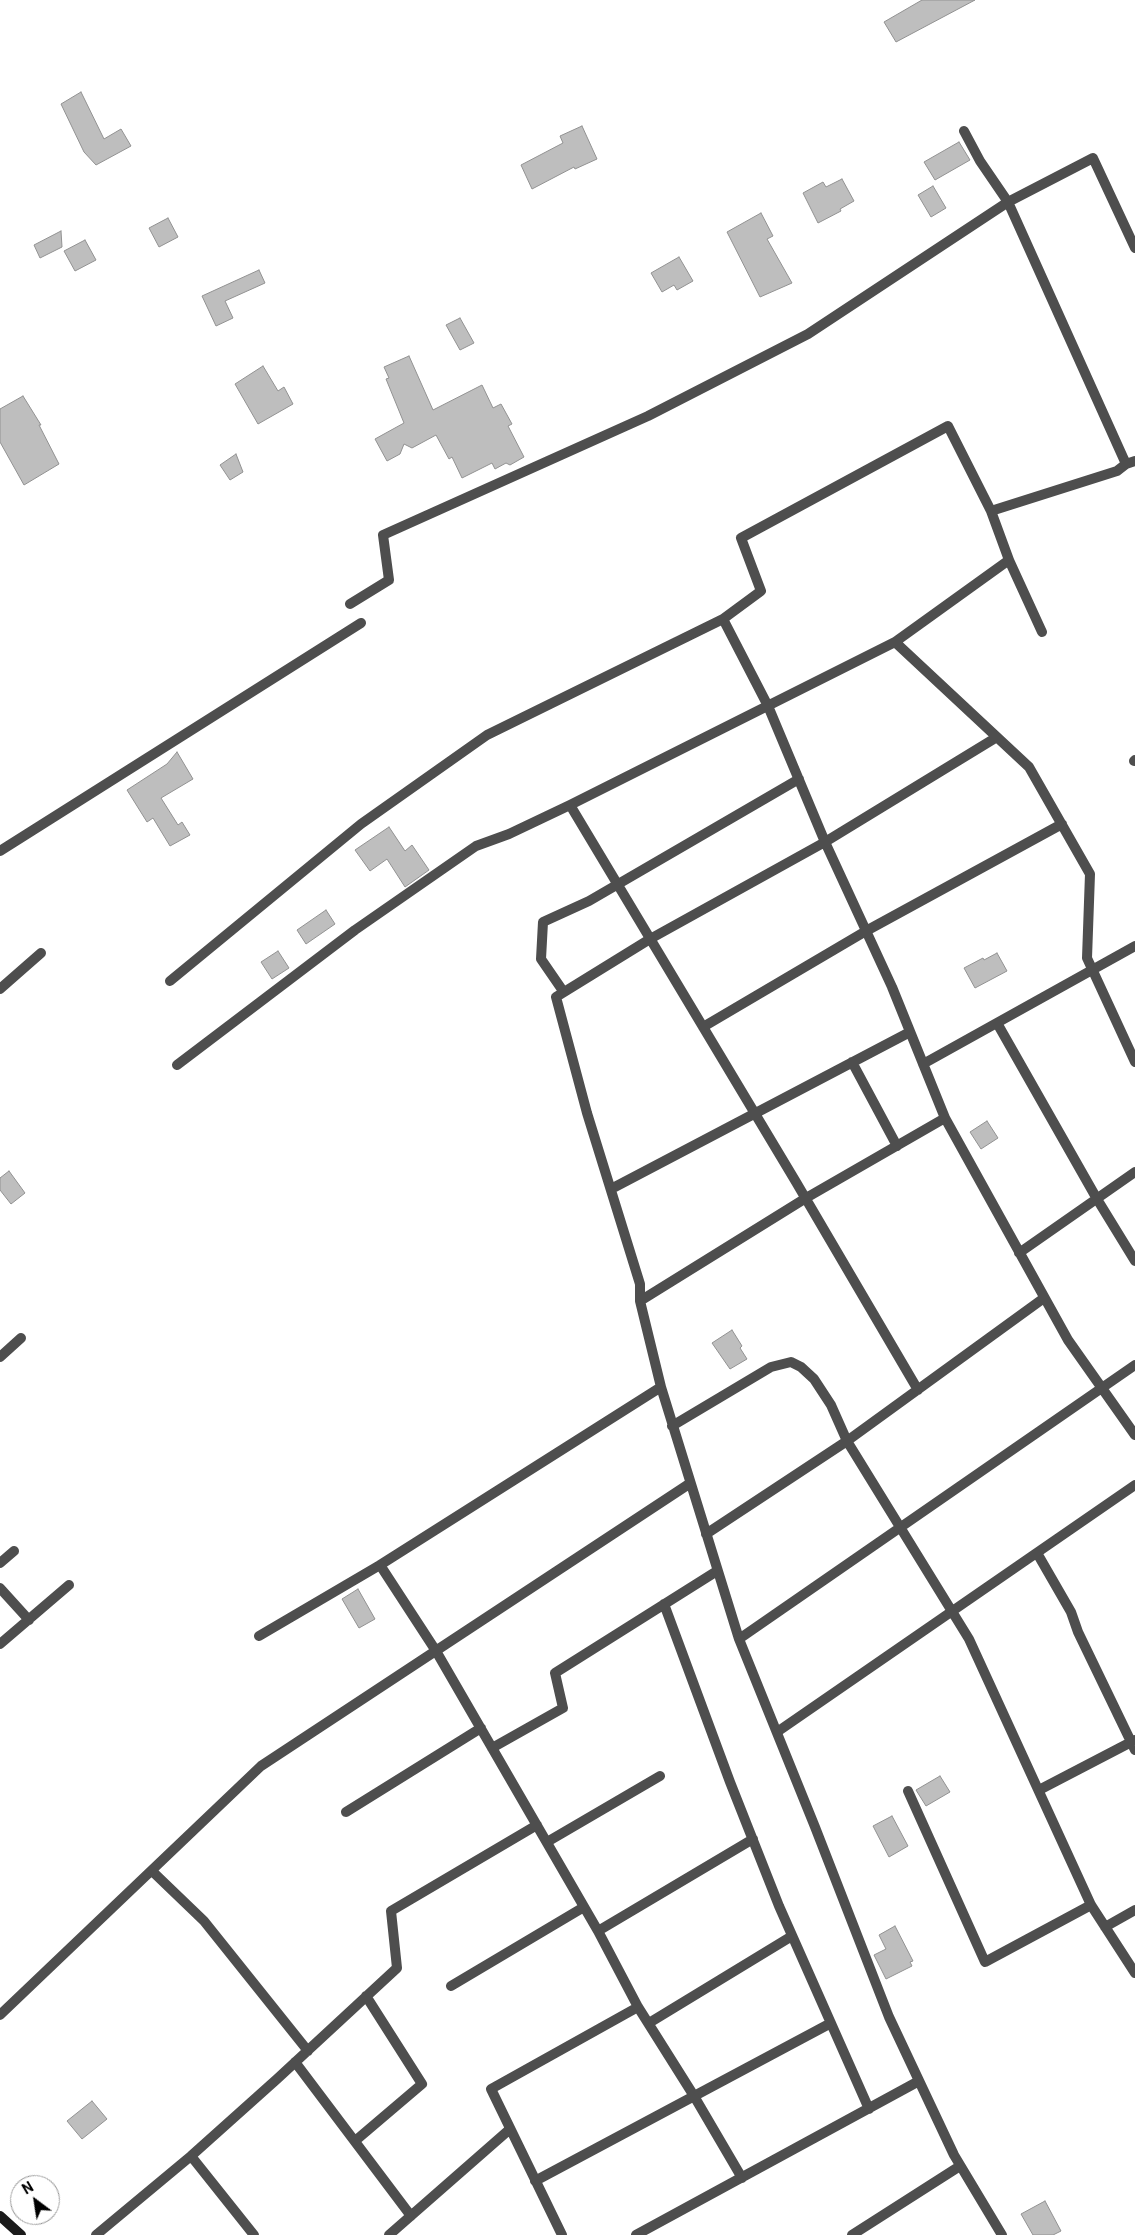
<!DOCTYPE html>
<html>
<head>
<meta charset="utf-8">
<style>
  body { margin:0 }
  #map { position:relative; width:1135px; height:2235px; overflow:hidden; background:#fff; font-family:Roboto,sans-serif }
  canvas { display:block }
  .north { position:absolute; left:10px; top:2175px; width:50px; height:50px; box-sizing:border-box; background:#fff; border:1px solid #999; border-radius:50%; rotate:329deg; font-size:14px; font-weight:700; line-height:20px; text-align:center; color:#000 }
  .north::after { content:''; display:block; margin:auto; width:18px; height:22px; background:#000; clip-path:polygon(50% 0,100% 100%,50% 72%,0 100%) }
</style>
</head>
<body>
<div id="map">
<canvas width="1135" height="2235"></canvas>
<div class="north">N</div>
</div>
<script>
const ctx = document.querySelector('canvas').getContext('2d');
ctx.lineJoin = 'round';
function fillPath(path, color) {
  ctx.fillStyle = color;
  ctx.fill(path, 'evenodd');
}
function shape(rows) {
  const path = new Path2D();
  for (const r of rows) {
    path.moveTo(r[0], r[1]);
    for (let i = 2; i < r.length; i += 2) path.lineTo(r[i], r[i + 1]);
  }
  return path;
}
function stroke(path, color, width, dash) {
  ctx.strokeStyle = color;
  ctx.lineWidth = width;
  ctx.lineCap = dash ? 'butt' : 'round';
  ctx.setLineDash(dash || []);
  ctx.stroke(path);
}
const building = shape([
  [922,0,975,0,896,42,884,22,922,0],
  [81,92,104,139,121,129,131,146,96,165,84,152,61,104,81,92],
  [582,126,597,159,575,169,574,167,532,189,521,165,563,143,560,136,582,126],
  [959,142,970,160,935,180,924,162,959,142],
  [842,179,854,201,840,209,841,211,818,223,803,193,823,182,826,187,842,179],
  [933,186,946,208,931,217,918,195,933,186],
  [761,213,773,236,767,239,792,283,760,297,727,232,761,213],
  [168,218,178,237,159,247,149,228,168,218],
  [61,231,62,247,40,258,34,245,61,231],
  [85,240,96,260,75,271,64,251,85,240],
  [679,257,693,281,677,290,674,285,662,292,651,273,679,257],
  [259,270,265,283,225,301,233,318,216,326,202,296,259,270],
  [460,318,474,343,460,350,446,325,460,318],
  [409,356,433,410,482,385,493,408,501,404,512,424,508,426,524,457,510,465,506,463,495,469,492,463,462,478,452,457,449,459,436,435,412,448,404,444,400,454,387,461,375,439,404,423,386,379,389,378,384,367,409,356],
  [263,366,278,391,284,387,293,404,258,424,235,384,263,366],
  [23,396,41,425,39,425,59,464,24,485,0,442,0,409,23,396],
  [236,454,243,472,230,480,220,465,236,454],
  [177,752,193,779,161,798,178,825,182,822,190,835,170,846,153,818,147,822,127,790,167,764,177,752],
  [389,827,405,851,412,845,429,870,405,887,387,859,370,871,355,850,389,827],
  [326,910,335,924,306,944,297,930,326,910],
  [278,951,289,968,272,979,261,962,278,951],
  [997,953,1007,971,975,988,964,968,983,958,984,960,997,953],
  [987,1121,998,1138,981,1149,970,1132,987,1121],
  [9,1171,25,1193,11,1204,0,1190,0,1178,9,1171],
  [732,1330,742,1346,740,1348,747,1359,730,1369,712,1343,732,1330],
  [358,1589,375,1619,359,1628,342,1599,358,1589],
  [940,1776,950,1792,926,1806,916,1790,940,1776],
  [892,1816,908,1846,889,1857,873,1826,892,1816],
  [895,1926,913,1961,910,1962,912,1966,886,1979,874,1955,886,1949,879,1935,895,1926],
  [92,2101,107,2119,82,2139,67,2121,92,2101],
  [1045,2201,1061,2231,1053,2235,1033,2235,1021,2214,1045,2201]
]);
fillPath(building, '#bebebe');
stroke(building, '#929292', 1);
stroke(shape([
  [964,131,980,161,1008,202,1126,464],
  [991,511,1117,471,1126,464,1135,461],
  [350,604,389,580,383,535,648,416,808,334,1008,202,1093,158,1135,248],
  [723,619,761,591,741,538,948,426,991,511,1009,560,1042,632],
  [895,642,1009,560],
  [1134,761,1135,760],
  [570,805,796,1182,918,1390],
  [0,851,361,623],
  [170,981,361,824,487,735,723,619,768,706,825,842,892,987,945,1118,1068,1340,1135,1435],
  [0,989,41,953],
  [563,991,541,959,543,922,589,901,799,779],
  [997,1023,1097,1199,1135,1261],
  [703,1027,866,931,1062,824],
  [852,1062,897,1146],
  [923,1064,1135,946],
  [177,1065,355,930,476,846,509,834,570,805,895,642,1029,767,1090,874,1087,958,1135,1062],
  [611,1189,910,1032],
  [1019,1253,1135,1172],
  [1044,1298,847,1441,969,1639,1091,1905,1135,1973],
  [640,1301,806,1198,945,1118],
  [0,1357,21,1338],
  [661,1387,640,1301,640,1284,587,1113,556,997,650,939,825,842,997,737],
  [672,1426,771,1367,791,1362,801,1367,814,1379,831,1405,847,1441,706,1534],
  [1037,1553,1071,1612,1078,1632,1135,1750],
  [0,1563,14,1551],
  [380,1565,436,1651,598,1931,638,2007,694,2096,742,2178],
  [0,1588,29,1620],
  [664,1604,730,1782,779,1906,869,2109],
  [259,1636,380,1565,661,1387,739,1639,815,1827,889,2017,954,2155,1002,2235],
  [739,1639,1135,1365],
  [0,1644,69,1585],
  [777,1732,1135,1485],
  [492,1748,563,1708,555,1673,717,1571],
  [1039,1790,1135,1740],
  [908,1791,985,1962,1091,1905],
  [346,1812,481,1728],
  [547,1842,660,1776],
  [152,1871,204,1921,308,2051],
  [1105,1927,1135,1910],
  [598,1931,753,1839],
  [451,1986,584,1907],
  [0,2015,261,1766,689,1484],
  [649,2023,792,1936],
  [295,2062,411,2216],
  [355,2141,422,2084,366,1996],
  [191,2156,254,2235],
  [535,2181,831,2023],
  [96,2235,191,2156,277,2079,397,1968,391,1911,537,1825],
  [389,2235,510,2129],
  [562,2235,491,2089,638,2007],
  [636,2235,919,2081],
  [852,2235,960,2166]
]), '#4e4e4e', 10);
stroke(shape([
  [0,2216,21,2235]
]), '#1b1b1b', 10);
</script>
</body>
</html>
